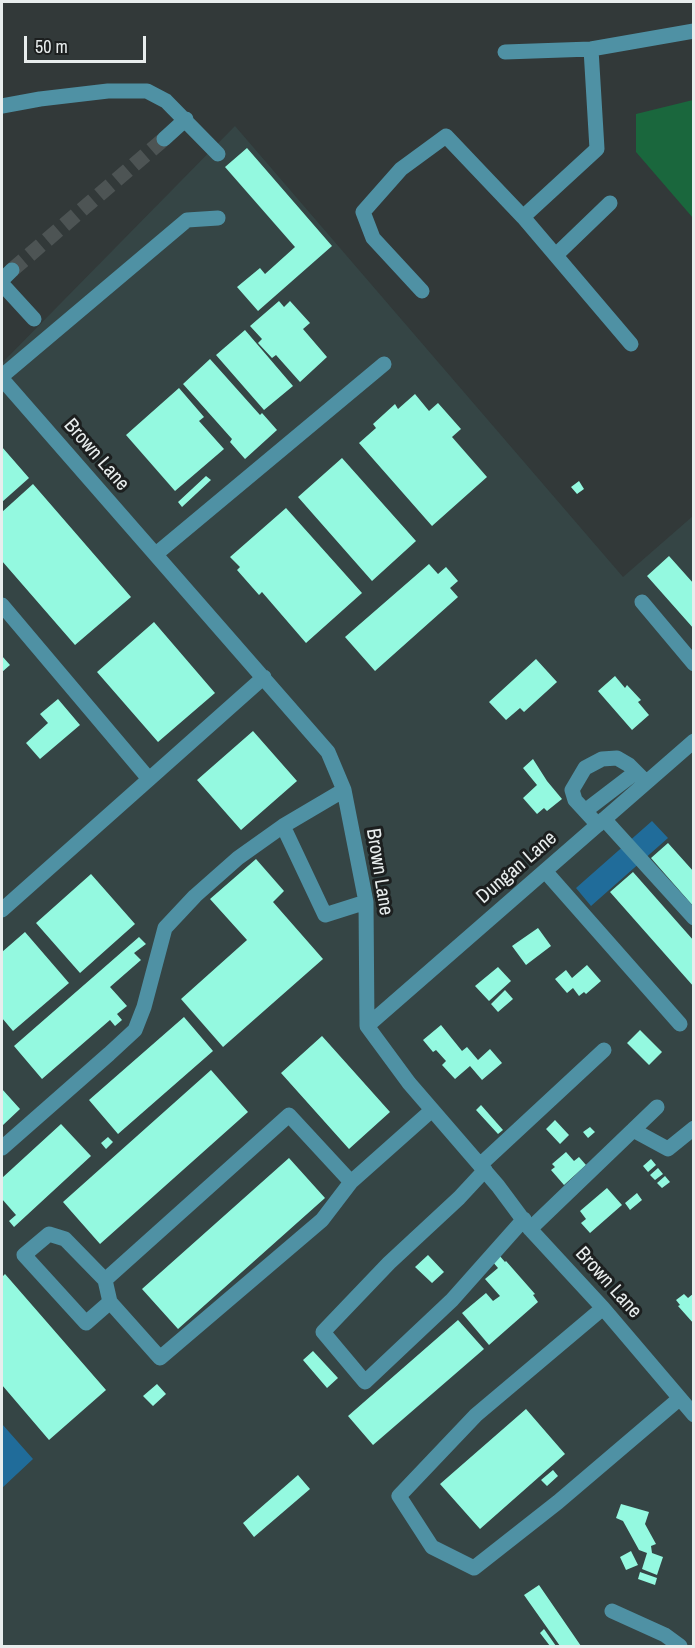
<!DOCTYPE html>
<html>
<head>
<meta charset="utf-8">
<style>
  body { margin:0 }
  #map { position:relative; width:695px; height:1648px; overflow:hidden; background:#323939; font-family:"Archivo Narrow",sans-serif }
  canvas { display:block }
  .frame { position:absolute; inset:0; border:3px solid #e8eded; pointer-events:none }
  .scale { position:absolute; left:24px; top:36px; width:122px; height:27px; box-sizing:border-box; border:3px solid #e8eded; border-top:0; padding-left:8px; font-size:18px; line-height:21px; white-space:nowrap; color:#e8eded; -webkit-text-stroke:4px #1c1f1f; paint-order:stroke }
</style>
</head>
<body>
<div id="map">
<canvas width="695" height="1648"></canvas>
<div class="frame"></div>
<div class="scale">50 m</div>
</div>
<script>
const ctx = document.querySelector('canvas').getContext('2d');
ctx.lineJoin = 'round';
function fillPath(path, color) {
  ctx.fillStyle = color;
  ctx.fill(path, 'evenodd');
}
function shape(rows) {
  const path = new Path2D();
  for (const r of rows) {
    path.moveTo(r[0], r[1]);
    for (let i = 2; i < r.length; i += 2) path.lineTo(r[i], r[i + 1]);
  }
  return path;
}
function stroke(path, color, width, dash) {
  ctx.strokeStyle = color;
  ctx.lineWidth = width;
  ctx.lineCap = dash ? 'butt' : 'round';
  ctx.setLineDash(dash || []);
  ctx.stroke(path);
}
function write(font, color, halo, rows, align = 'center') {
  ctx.font = font + ' "Archivo Narrow",sans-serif';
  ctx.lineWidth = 6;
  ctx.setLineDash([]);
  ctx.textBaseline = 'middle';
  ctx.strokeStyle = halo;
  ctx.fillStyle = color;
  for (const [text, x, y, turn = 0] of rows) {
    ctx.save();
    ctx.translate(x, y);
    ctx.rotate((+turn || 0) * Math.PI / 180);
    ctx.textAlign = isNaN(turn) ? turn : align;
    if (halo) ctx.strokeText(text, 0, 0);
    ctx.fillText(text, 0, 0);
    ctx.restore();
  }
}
fillPath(shape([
  [235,126,623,577,693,516,693,1646,2,1646,2,363]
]), '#354545');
fillPath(shape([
  [693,100,694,100,693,218,636,152,636,114]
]), '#1a673d');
fillPath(shape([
  [652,821,668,838,591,906,576,888],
  [2,1424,33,1459,2,1488]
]), '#206c9a');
fillPath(shape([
  [247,148,332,246,258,311,237,287,260,268,265,274,295,247,225,167],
  [279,301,284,307,290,301,310,323,303,329,327,357,300,382,276,355,272,358,258,343,262,339,250,326],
  [245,330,293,386,264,410,216,355],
  [210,359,260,415,262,413,277,430,245,459,230,442,232,439,183,384],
  [179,388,204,417,199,421,224,449,175,491,126,435],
  [415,394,429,411,438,403,461,429,452,437,487,477,432,526,359,443,376,428,373,424,395,404,398,409],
  [2,447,29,478,2,502],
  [342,458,416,541,372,581,298,497],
  [206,476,211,480,182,507,178,502],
  [579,481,584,489,577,494,571,487],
  [33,484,131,597,75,645,2,561,2,512],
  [286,508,362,593,306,643,262,592,259,595,237,570,240,567,230,557],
  [669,556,694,584,694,629,647,576],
  [429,564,438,574,446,567,458,581,450,588,458,597,375,671,345,637],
  [154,622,215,693,158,742,97,672],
  [2,656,10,665,2,672],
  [536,659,557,682,524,712,520,708,506,720,489,702],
  [615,676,625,688,627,685,641,700,638,702,649,715,632,730,598,691],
  [58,699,80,725,40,759,26,743,48,723,40,714],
  [253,731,297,781,241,830,197,780],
  [533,759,547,781,562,799,547,811,544,808,537,814,523,798,537,785,523,768],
  [668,843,694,872,694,907,651,858],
  [256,859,284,891,273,902,323,959,223,1047,181,999,247,940,210,899],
  [633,872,694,941,694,987,610,892],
  [91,874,135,924,80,973,36,923],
  [538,928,551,946,526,965,512,946],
  [25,932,69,983,13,1031,2,1018,2,952],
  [139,937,146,944,134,953,141,960,110,987,127,1006,117,1014,122,1020,115,1026,110,1020,42,1079,14,1046],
  [587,965,601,981,586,994,584,992,579,996,573,988,567,993,555,979,566,970,572,978],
  [498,967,511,981,489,1001,475,986],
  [505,990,513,999,498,1012,491,1004],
  [184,1017,213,1051,118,1134,89,1100],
  [441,1025,462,1051,467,1047,478,1060,490,1049,502,1063,482,1080,470,1066,455,1079,442,1065,446,1061,436,1050,433,1052,423,1040],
  [640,1030,662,1052,649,1065,627,1043],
  [322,1036,390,1112,349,1149,281,1073],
  [211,1070,248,1112,100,1244,63,1202],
  [2,1089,20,1109,2,1126],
  [481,1105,503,1130,498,1134,476,1110],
  [555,1120,569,1135,560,1144,546,1129],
  [61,1124,91,1156,14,1227,9,1221,16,1215,2,1199,2,1178],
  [590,1127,595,1132,588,1138,583,1132],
  [108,1137,113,1142,106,1149,101,1143],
  [566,1152,574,1161,579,1157,586,1165,564,1185,551,1170,555,1167,552,1164],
  [289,1158,325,1198,178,1329,142,1289],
  [651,1159,656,1165,648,1172,643,1166],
  [658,1168,663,1174,655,1180,650,1175],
  [665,1176,670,1182,662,1188,657,1183],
  [607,1188,622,1205,590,1233,581,1223,586,1219,580,1211],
  [637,1193,642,1200,630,1210,625,1203],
  [428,1255,444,1272,432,1283,415,1267],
  [499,1255,505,1262,506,1261,535,1294,533,1295,538,1302,489,1345,462,1313,486,1293,493,1301,500,1296,485,1279,498,1268,492,1261],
  [5,1274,106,1390,49,1440,2,1385,2,1277],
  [694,1293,694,1324,678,1306,680,1305,676,1300,684,1294,688,1298],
  [458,1320,484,1349,373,1445,348,1416],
  [313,1351,338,1378,327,1388,303,1360],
  [157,1384,166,1394,153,1406,143,1396],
  [526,1409,565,1454,480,1529,440,1484],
  [553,1470,558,1476,547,1486,541,1480],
  [298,1475,310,1489,254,1537,243,1523],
  [621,1504,649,1512,645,1524,656,1544,651,1546,652,1553,663,1557,657,1575,642,1569,647,1553,639,1550,623,1521,616,1518],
  [631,1551,638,1565,626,1570,620,1557],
  [640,1572,657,1578,655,1585,638,1579],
  [539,1585,581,1646,560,1646,524,1595],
  [544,1629,556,1646,550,1646,540,1633]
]), '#94f9e0');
stroke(shape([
  [12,270,164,139]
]), '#4d5454', 15, [15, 8]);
stroke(shape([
  [505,52,591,49,694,31],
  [2,106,40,99,108,91,147,91,166,101,218,154],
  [164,139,186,119],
  [523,217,631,344],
  [556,255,610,203],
  [2,280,12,270],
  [2,284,34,319],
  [422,291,373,238,363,212,401,169,446,136,523,217,597,149,591,49],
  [2,376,187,220,218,218],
  [2,379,328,752,344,790,366,902,367,1026,409,1083,498,1186,530,1229,603,1308,694,1415],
  [156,554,384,364],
  [642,602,694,664],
  [2,605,149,779],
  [585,811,636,772],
  [604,819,694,918],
  [598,825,575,800,572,790,585,768,602,759,617,758,629,765,646,782],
  [283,826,325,915,366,902],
  [545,871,680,1024],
  [2,910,264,677],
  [367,1026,694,741],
  [633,1130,668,1149,694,1128],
  [2,1148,109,1054,135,1030,144,1007,165,928,195,896,238,858,283,826,344,790],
  [480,1165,604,1050],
  [485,1170,459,1198,389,1263,323,1332,365,1382,452,1300,524,1219],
  [351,1182,289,1115,105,1280,110,1302,160,1358,322,1220,351,1182,432,1110],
  [530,1229,657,1107],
  [105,1280,65,1239,49,1234,24,1255,86,1323,110,1302],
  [603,1308,476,1415,399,1496,432,1547,474,1568,558,1502,679,1399],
  [612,1611,665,1635,680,1646]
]), '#4f91a4', 15);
write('20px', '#e8eded', '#1c1f1f', [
  ["Brown Lane",96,455,49],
  ["Dungan Lane",517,868,-41],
  ["Brown Lane",379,872,81],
  ["Brown Lane",608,1283,48]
]);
</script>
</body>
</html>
